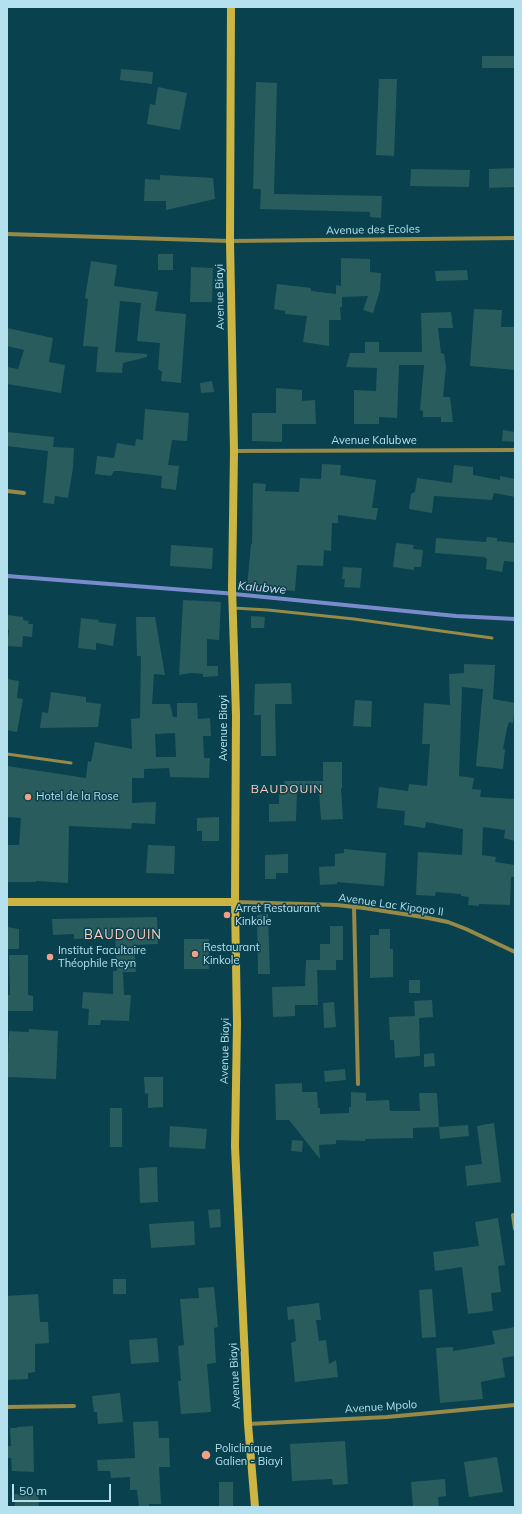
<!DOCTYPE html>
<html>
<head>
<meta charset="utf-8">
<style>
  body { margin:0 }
  #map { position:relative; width:522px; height:1514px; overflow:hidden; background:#0a414e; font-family:Mulish,sans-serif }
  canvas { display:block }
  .frame { position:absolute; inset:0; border:8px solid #b5e0ed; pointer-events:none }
  .scale { position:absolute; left:12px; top:1484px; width:99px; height:18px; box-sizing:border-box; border:2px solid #b5e0ed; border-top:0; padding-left:5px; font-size:12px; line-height:14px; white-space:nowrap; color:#b5e0ed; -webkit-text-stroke:3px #0a414e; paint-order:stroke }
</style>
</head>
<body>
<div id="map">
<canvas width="522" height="1514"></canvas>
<div class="frame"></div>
<div class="scale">50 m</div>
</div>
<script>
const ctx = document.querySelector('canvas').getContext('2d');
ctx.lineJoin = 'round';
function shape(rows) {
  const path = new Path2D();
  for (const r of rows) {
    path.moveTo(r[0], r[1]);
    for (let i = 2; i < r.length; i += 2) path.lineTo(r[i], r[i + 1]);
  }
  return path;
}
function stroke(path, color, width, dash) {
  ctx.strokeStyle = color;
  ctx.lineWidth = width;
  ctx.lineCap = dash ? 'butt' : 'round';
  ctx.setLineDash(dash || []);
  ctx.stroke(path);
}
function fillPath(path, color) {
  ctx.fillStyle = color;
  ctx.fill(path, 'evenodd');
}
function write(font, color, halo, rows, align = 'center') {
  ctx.font = font + ' Mulish,sans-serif';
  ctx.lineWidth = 3;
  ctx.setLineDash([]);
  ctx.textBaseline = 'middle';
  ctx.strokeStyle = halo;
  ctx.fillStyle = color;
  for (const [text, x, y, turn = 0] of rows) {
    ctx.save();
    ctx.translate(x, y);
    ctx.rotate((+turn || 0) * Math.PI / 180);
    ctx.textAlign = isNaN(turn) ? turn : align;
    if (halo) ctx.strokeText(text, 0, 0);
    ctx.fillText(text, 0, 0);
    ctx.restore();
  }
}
stroke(shape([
  [7,576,224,593,456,616,515,619]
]), '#798bcc', 4);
fillPath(shape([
  [482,56,515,56,515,68,482,68],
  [121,69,153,72,152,84,120,80],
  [379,79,397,79,394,156,376,155],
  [256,82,277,83,274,194,382,196,381,218,370,217,370,212,260,209,261,189,253,189],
  [158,87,187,93,180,130,147,124,150,104,155,105],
  [515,168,515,187,489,188,489,169],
  [411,169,470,170,469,187,410,186],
  [160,175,213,178,215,199,166,210,166,201,144,201,145,179,160,180],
  [158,254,173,254,173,270,158,270],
  [341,258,370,259,370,272,381,273,380,290,373,313,363,310,368,296,342,297,342,307,340,307,341,320,329,320,329,346,303,342,307,316,285,314,285,311,274,309,277,284,311,288,311,291,336,294,336,285,341,286],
  [91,261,117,265,114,286,158,292,155,311,186,314,181,383,161,381,162,372,158,369,160,343,137,341,141,303,120,301,115,352,147,354,147,357,123,363,122,373,96,372,98,347,83,346,88,299,85,298],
  [191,267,213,268,212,302,190,302],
  [467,270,468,280,436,281,435,271],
  [474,309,502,310,501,327,515,327,515,370,470,366],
  [451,312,453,328,438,328,441,353,444,354,446,366,443,397,450,397,453,422,441,422,441,417,423,417,423,411,420,410,424,365,399,365,397,418,379,417,379,424,354,424,354,390,376,391,377,368,346,367,350,353,365,353,365,342,379,342,379,352,422,352,421,313],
  [7,328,53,338,49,362,65,365,61,393,7,384,7,367,18,369,24,350,7,346],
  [212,381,214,392,201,393,200,383],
  [276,388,302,390,302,401,315,400,316,424,282,424,282,442,252,441,252,413,276,413],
  [145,409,189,413,187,441,172,440,168,465,179,466,176,490,161,488,162,476,119,471,114,471,111,476,95,474,97,456,114,458,117,443,135,446,136,439,143,440],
  [503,430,515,432,515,442,502,441],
  [7,432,54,437,53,447,74,448,73,468,68,498,55,496,54,504,43,503,48,451,7,446],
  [322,464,341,465,340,475,376,480,372,508,378,508,376,520,338,515,338,523,332,523,331,551,324,550,323,566,297,565,295,591,247,587,251,544,252,544,253,483,266,484,265,491,299,492,300,478,321,479],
  [454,465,473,467,473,475,500,480,500,476,515,479,515,497,494,493,492,500,434,496,432,513,409,509,411,494,415,492,417,478,452,483],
  [487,537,497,538,497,541,515,543,515,562,504,561,502,572,486,569,487,559,484,557,435,553,436,538,486,542],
  [396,543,414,545,413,549,423,550,421,567,414,567,414,570,393,567],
  [171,545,213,548,212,569,170,566],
  [343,567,362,568,360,588,344,587,345,579,342,579],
  [183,600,221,602,219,640,207,639,207,666,218,666,218,676,203,677,203,674,191,673,179,675],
  [7,615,23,617,23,620,29,621,28,624,33,624,32,637,23,636,22,647,7,646,9,630,7,630],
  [251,616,265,617,264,628,251,628],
  [136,617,155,617,165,675,154,674,152,704,170,704,173,717,177,717,177,703,197,703,198,719,210,718,211,736,203,736,204,758,210,758,209,778,170,777,169,768,144,769,144,778,132,778,132,803,156,802,155,824,132,823,131,829,69,826,68,883,36,881,36,882,7,882,7,845,19,845,21,818,7,817,7,766,86,778,88,761,91,762,95,742,132,749,131,719,140,718,141,656,137,656],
  [175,733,176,757,156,757,155,734],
  [81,618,99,620,98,622,116,624,113,646,96,643,96,650,78,648],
  [464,664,495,665,493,699,515,703,513,723,509,722,507,728,503,749,505,749,503,769,476,766,483,689,462,687,459,776,474,778,472,789,481,790,480,797,515,799,515,841,504,838,505,830,483,827,482,855,496,857,495,862,515,865,515,877,511,877,510,905,479,904,479,906,468,905,469,897,461,896,461,894,436,892,435,896,416,895,418,852,462,855,463,829,426,822,425,828,404,825,405,811,377,808,379,787,408,791,409,784,427,786,430,744,422,744,424,703,450,705,449,674,464,673],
  [7,679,19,681,17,698,23,699,17,732,7,730],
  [291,683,292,704,275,704,276,756,261,756,261,715,254,715,255,684],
  [51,692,86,697,86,702,101,704,98,727,40,728,42,712,48,713],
  [355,700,372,701,371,727,353,726],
  [323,762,342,762,342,788,341,788,343,819,321,820,319,791,297,791,296,821,269,822,269,804,279,804,279,788,285,787,284,781,323,781],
  [219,817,219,841,202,841,202,831,197,831,197,818],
  [148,845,175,846,174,874,146,873],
  [344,849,386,853,384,886,337,882,337,884,320,885,319,867,335,866,335,854,344,853],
  [288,854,288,873,276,873,276,879,265,879,265,855],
  [268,914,270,974,258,974,257,915],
  [157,917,158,944,134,945,136,972,123,972,124,995,131,995,129,1021,101,1020,100,1025,88,1025,89,1009,82,1008,83,992,113,994,113,971,117,971,115,937,74,939,74,934,53,935,52,919],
  [330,926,343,926,343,960,336,960,336,970,317,970,318,1005,295,1005,295,1016,273,1017,272,987,305,986,306,960,320,960,320,944,330,944],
  [7,927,19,929,19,949,7,949],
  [379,929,390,929,390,949,393,949,393,977,370,978,370,935,379,935],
  [184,939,209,939,209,969,184,969],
  [9,955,28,955,28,995,33,996,33,1011,8,1011,8,995,10,995],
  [409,980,420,980,420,993,409,993],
  [432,1000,433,1017,419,1018,420,1056,395,1058,394,1040,390,1040,389,1017,415,1016,414,1001],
  [334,1002,336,1027,324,1028,323,1003],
  [29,1029,58,1031,56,1079,7,1077,9,1031,29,1032],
  [434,1053,435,1066,424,1067,424,1054],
  [345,1069,346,1080,325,1082,324,1071],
  [144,1077,163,1077,163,1107,148,1108,148,1093,145,1094],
  [302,1083,302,1092,317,1092,318,1108,320,1108,320,1114,349,1113,349,1107,351,1107,351,1092,366,1093,366,1101,389,1100,390,1111,420,1111,419,1093,437,1093,439,1127,413,1128,413,1138,365,1139,365,1141,336,1140,336,1144,319,1145,320,1159,289,1120,276,1120,275,1084],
  [110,1108,122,1108,122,1147,110,1147],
  [494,1123,501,1182,467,1186,465,1166,482,1164,477,1126],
  [468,1125,469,1136,440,1139,439,1127],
  [170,1126,207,1129,205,1149,169,1147],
  [292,1140,303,1141,302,1152,291,1151],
  [157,1167,158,1202,140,1203,139,1168],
  [220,1209,221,1227,210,1228,208,1210],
  [498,1218,505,1265,498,1266,501,1292,491,1293,493,1311,468,1314,462,1267,435,1271,433,1252,479,1246,475,1222],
  [194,1221,195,1245,151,1248,149,1224],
  [113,1279,126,1279,126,1294,113,1294],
  [214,1287,218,1327,214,1328,216,1363,207,1364,211,1412,181,1414,178,1381,181,1381,178,1346,184,1345,180,1299,199,1298,198,1288],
  [432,1289,436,1337,422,1338,419,1290],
  [38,1294,40,1322,48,1322,49,1343,35,1344,35,1372,28,1373,28,1379,7,1380,7,1296],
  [319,1303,321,1320,316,1320,319,1341,326,1340,329,1364,336,1360,338,1377,295,1382,291,1343,296,1341,294,1319,288,1320,287,1307],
  [515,1327,515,1356,502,1358,505,1377,481,1382,483,1399,440,1403,436,1348,453,1347,453,1351,495,1344,492,1331],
  [157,1338,159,1362,131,1364,129,1340],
  [120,1393,123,1422,98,1424,97,1412,94,1412,92,1396],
  [158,1421,159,1438,169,1438,170,1467,159,1467,161,1504,149,1504,149,1507,139,1507,137,1490,130,1490,130,1477,111,1478,110,1471,98,1471,97,1460,135,1458,133,1422],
  [33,1426,34,1472,12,1471,11,1458,7,1458,7,1446,11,1446,10,1428,17,1428,17,1427],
  [345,1441,348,1484,333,1485,332,1479,292,1481,290,1444],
  [497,1457,503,1492,469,1497,464,1462],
  [445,1479,446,1496,438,1497,439,1507,413,1507,411,1482],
  [219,1482,233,1482,233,1507,219,1507],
  [38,1492,39,1507,15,1507,14,1494]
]), '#295c5d');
stroke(shape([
  [233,608,268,610,354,619,492,638],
  [7,754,71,763]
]), '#978947', 3);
stroke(shape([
  [7,234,230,241,515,238],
  [234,451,515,450],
  [7,491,24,493],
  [235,902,337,905,364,908,423,917,448,922,466,929,515,952],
  [354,907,358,1084],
  [513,1215,515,1229],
  [7,1407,74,1406],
  [248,1424,387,1417,515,1405]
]), '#978947', 4);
stroke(shape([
  [231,7,230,241,234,451,232,587,236,715,235,902,237,1024,235,1146,248,1424,255,1507],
  [7,902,235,902]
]), '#ccb543', 8);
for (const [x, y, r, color] of [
  [28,797,4,"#f39f85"],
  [227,915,4,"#f39f85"],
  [195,954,4,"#f39f85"],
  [50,957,4,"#f39f85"],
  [206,1455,5,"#f39f85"]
]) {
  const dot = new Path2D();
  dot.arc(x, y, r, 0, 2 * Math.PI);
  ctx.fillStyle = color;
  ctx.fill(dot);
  stroke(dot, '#0a414e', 1.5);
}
write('11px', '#b5e0ed', '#0a414e', [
  ["Avenue des Ecoles",373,230,-1],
  ["Avenue Biayi",220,297,-91],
  ["Avenue Kalubwe",374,441],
  ["Avenue Biayi",224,728,-90],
  ["Avenue Lac Kipopo II",391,905,8],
  ["Avenue Biayi",225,1051,-89],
  ["Avenue Biayi",235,1376,-93],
  ["Avenue Mpolo",381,1407,-4]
]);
write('11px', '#b5e0ed', '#0a414e', [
  ["Hotel de la Rose",36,797],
  ["Arret Restaurant",235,909],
  ["Kinkole",235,922],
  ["Restaurant",203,948],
  ["Kinkole",203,961],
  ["Institut Facultaire",58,951],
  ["Théophile Reyn",58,964],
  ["Policlinique",215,1449],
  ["Galien - Biayi",215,1462]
], 'left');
write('italic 12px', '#d5d9f1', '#0a414e', [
  ["Kalubwe",262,588,5]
]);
ctx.letterSpacing = '1px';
write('12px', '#ffcebf', '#0a414e', [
  ["BAUDOUIN",287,789]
]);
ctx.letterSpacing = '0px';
ctx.letterSpacing = '1px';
write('13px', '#ffcebf', '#0a414e', [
  ["BAUDOUIN",123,935]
]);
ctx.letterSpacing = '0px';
</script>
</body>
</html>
